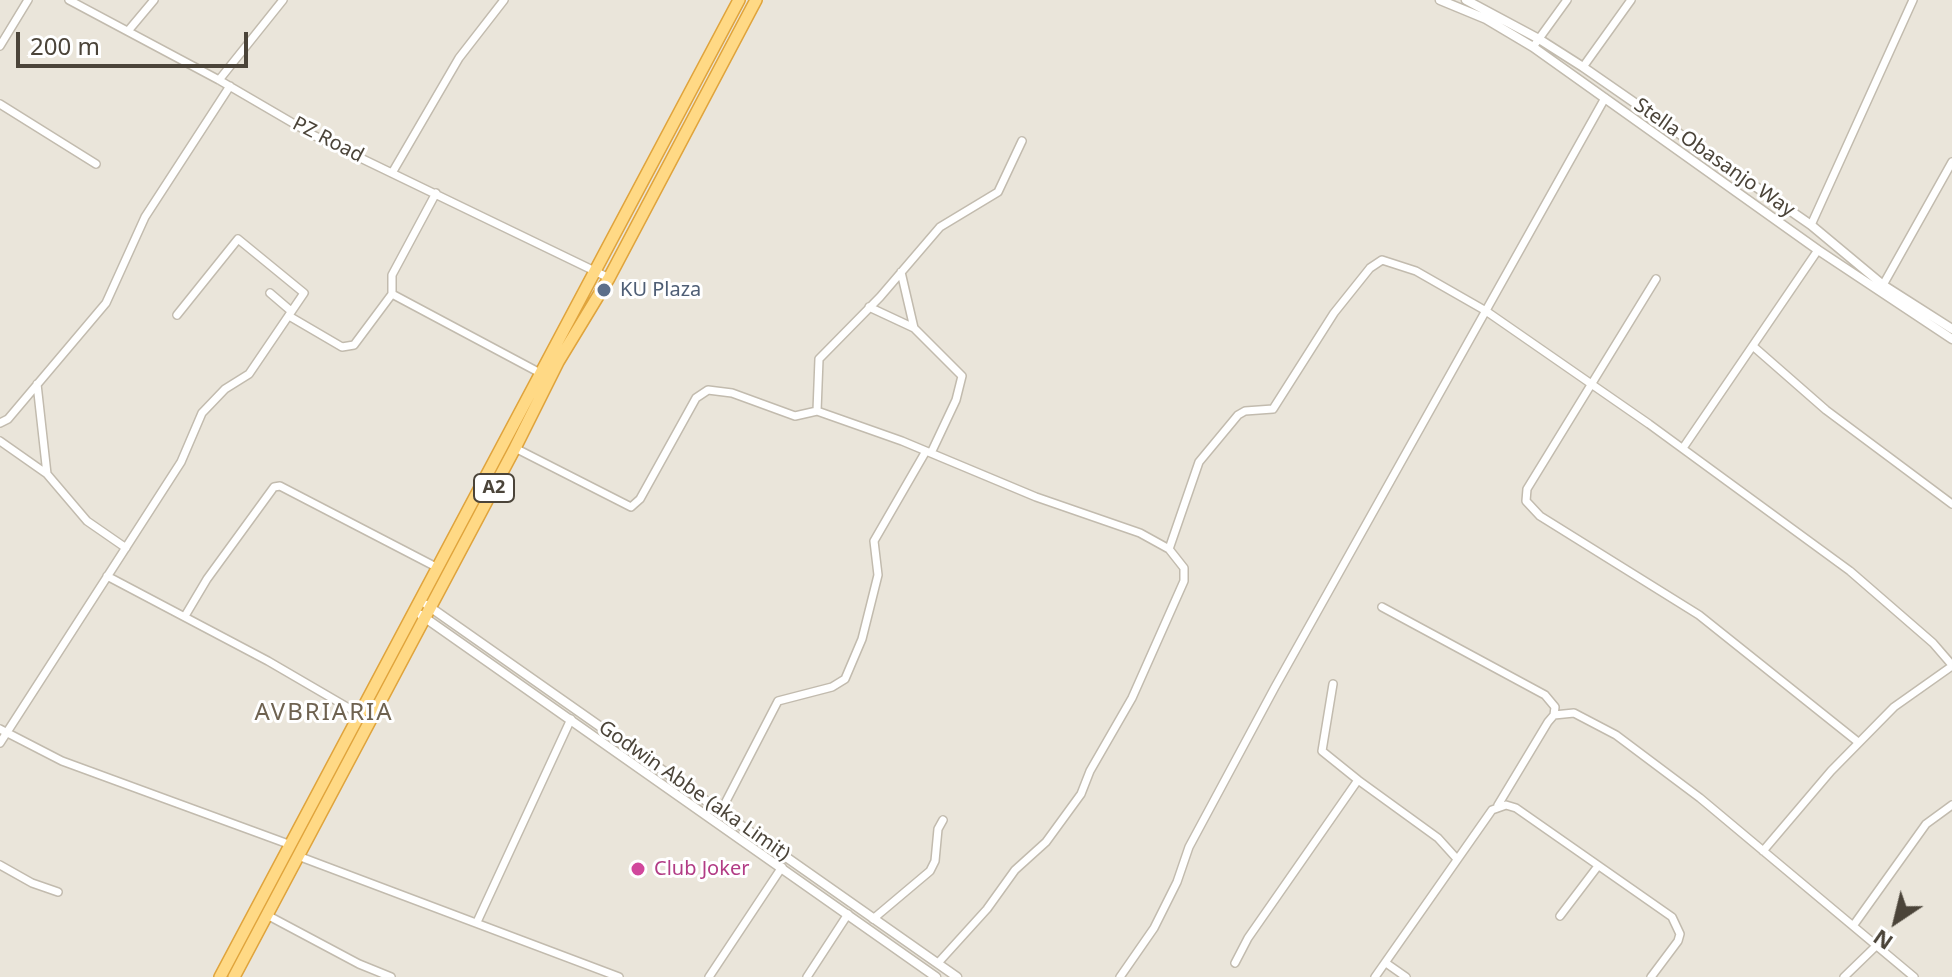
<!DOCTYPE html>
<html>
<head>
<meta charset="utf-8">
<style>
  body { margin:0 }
  #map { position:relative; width:1952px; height:977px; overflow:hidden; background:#f6f3ec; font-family:"Noto Sans",sans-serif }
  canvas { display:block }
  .north { position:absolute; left:1856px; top:881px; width:80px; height:80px; -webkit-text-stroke:6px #fff; paint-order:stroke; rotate:215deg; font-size:22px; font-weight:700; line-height:32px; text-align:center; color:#4b4439 }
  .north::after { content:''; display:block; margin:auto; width:28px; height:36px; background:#4b4439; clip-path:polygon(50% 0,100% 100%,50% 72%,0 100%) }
  .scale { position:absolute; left:16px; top:32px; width:232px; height:36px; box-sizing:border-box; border:4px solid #4b4439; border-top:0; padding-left:10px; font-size:24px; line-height:28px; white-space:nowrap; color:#4b4439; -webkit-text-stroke:6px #fff; paint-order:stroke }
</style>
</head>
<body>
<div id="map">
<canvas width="1952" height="977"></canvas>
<div class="north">N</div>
<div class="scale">200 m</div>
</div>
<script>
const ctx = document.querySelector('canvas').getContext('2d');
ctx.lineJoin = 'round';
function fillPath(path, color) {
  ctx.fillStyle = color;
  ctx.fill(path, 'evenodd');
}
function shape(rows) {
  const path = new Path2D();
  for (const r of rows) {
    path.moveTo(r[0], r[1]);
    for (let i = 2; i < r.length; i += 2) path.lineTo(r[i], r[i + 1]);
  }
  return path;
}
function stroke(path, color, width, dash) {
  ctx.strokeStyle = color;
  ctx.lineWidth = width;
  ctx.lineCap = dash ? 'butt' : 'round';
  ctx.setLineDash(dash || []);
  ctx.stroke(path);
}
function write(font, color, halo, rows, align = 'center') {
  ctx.font = font + ' "Noto Sans",sans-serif';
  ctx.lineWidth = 6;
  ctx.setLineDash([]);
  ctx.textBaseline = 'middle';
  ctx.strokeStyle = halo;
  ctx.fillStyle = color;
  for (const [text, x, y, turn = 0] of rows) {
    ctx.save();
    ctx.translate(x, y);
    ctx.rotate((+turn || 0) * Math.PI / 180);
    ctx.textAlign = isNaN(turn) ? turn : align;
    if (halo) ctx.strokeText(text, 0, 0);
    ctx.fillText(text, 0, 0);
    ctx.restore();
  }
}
fillPath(shape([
  [0,0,1952,0,1952,977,0,977]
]), '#eae5da');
const minor = shape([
  [69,0,219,80,315,136,609,278],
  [128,31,154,0],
  [0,46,28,0],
  [1533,47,1567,0],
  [1583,67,1631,0],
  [219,80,283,0],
  [0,104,96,164],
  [392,173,459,58,504,0],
  [1811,225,1913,0],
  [901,272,914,328],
  [1656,279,1527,489,1526,501,1540,516,1699,615,1858,742],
  [1883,285,1952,162],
  [270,293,291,311],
  [392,294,542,374],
  [869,307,914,328,962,376,956,400,931,453],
  [289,316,342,347,354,345,392,294,392,275,436,193],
  [1754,347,1826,410,1952,504],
  [37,384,47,474,87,521,126,548],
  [817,411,819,359,880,297,940,227,998,192,1022,141],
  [0,423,8,419,106,303,145,217,230,86],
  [0,441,47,474],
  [515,448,631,507,640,499,696,398,708,390,732,393,795,416,817,411,902,441,1036,497,1140,533,1169,549],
  [1683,448,1818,250],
  [107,576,268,661,359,714],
  [1382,607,1545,695,1555,707,1554,715],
  [185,616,207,579,274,487,280,486,438,568],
  [1333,684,1322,751,1358,780],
  [0,729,62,761,291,845],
  [0,743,181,462,202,413,225,389,249,374,304,293,238,239,177,315],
  [1498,805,1548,722,1554,715,1574,713,1616,735,1700,798,1914,977],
  [721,811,778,701,832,687,845,679,862,639,878,575,874,541,926,451],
  [1763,851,1831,771,1894,707,1952,666],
  [298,856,619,977],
  [0,865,32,883,58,892],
  [267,915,359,964,391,977],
  [1560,916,1598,866],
  [873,919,930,871,935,861,938,829,943,820],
  [477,922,571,719],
  [1853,926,1926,824,1952,805],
  [938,963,987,909,1015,870,1046,842,1081,794,1090,771,1132,698,1184,581,1184,568,1169,549,1199,462,1238,415,1245,411,1273,409,1334,313,1370,268,1382,260,1416,271,1486,311,1649,424,1850,571,1933,643,1952,665],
  [1235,963,1248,938,1358,780,1438,838,1457,859],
  [1386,963,1406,977],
  [709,977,782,867],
  [807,977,848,914],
  [1120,977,1154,928,1177,882,1189,847,1275,687,1605,98],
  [1375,977,1492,810,1506,805,1516,808,1672,917,1680,934,1678,941,1651,977],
  [1844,977,1876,946]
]);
const tertiary = shape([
  [1440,0,1486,19,1533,47,1818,250,1952,339],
  [1466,0,1539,39,1583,67,1811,225,1883,285,1952,329],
  [427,605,957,977],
  [421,615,936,977]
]);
const trunk = shape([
  [220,977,739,0],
  [234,977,515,448,558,362,609,278,756,0]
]);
stroke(minor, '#c2bbae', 10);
stroke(tertiary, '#c2bbae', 11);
stroke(trunk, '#e0a43c', 14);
stroke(minor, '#fff', 7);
stroke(tertiary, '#fff', 8);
stroke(trunk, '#ffd985', 11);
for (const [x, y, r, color] of [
  [604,290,8,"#5c6f8a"],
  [638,869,8,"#d1479c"]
]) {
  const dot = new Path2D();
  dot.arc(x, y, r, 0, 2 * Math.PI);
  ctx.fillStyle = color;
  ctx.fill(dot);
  stroke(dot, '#fff', 3);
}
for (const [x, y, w] of [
  [494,488,40]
]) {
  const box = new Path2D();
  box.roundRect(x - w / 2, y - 14, w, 28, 6);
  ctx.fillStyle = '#fff';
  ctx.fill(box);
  stroke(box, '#4b4439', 2);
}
write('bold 18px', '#4b4439', null, [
  ["A2",494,488]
]);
write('20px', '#4b4439', '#fff', [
  ["PZ Road",328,140,27],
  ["Stella Obasanjo Way",1714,158,35],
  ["Godwin Abbe (aka Limit)",694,791,35]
]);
write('20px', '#4e5e75', '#fff', [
  ["KU Plaza",620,290]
], 'left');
write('20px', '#b23c85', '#fff', [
  ["Club Joker",654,869]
], 'left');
ctx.letterSpacing = '2px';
write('24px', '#6e6250', '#fff', [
  ["AVBRIARIA",324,713]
]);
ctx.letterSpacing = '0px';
</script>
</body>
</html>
